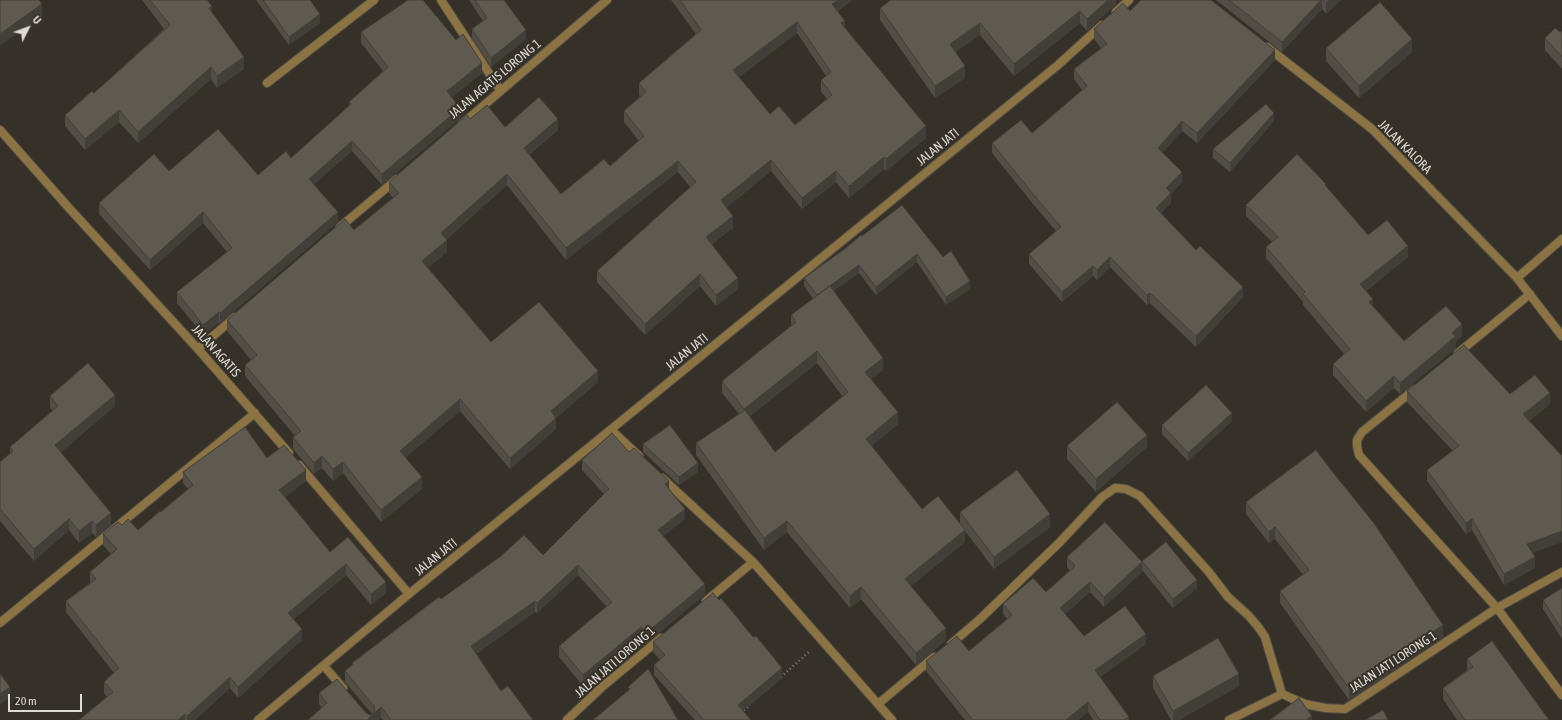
<!DOCTYPE html>
<html>
<head>
<meta charset="utf-8">
<style>
  body { margin:0 }
  #map { position:relative; width:1562px; height:720px; overflow:hidden; background:#363128; font-family:"Asap Condensed",sans-serif }
  canvas { display:block }
  .north { position:absolute; left:8px; top:8px; width:40px; height:40px; -webkit-text-stroke:3px #363128; paint-order:stroke; rotate:48deg; font-size:11px; font-weight:700; line-height:16px; text-align:center; color:#dedbd5 }
  .north::after { content:''; display:block; margin:auto; width:14px; height:18px; background:#dedbd5; clip-path:polygon(50% 0,100% 100%,50% 72%,0 100%) }
  .scale { position:absolute; left:8px; top:694px; width:74px; height:18px; box-sizing:border-box; border:2px solid #dedbd5; border-top:0; padding-left:5px; font-size:12px; line-height:14px; white-space:nowrap; color:#dedbd5; -webkit-text-stroke:3px #363128; paint-order:stroke }
</style>
</head>
<body>
<div id="map">
<canvas width="1562" height="720"></canvas>
<div class="north">U</div>
<div class="scale">20 m</div>
</div>
<script>
const ctx = document.querySelector('canvas').getContext('2d');
ctx.lineJoin = 'round';
function shape(rows) {
  const path = new Path2D();
  for (const r of rows) {
    path.moveTo(r[0], r[1]);
    for (let i = 2; i < r.length; i += 2) path.lineTo(r[i], r[i + 1]);
  }
  return path;
}
function stroke(path, color, width, dash) {
  ctx.strokeStyle = color;
  ctx.lineWidth = width;
  ctx.lineCap = dash ? 'butt' : 'round';
  ctx.setLineDash(dash || []);
  ctx.stroke(path);
}
function fillPath(path, color) {
  ctx.fillStyle = color;
  ctx.fill(path, 'evenodd');
}
function write(font, color, halo, rows, align = 'center') {
  ctx.font = font + ' "Asap Condensed",sans-serif';
  ctx.lineWidth = 4;
  ctx.setLineDash([]);
  ctx.textBaseline = 'middle';
  ctx.strokeStyle = halo;
  ctx.fillStyle = color;
  for (const [text, x, y, turn = 0] of rows) {
    ctx.save();
    ctx.translate(x, y);
    ctx.rotate((+turn || 0) * Math.PI / 180);
    ctx.textAlign = isNaN(turn) ? turn : align;
    if (halo) ctx.strokeText(text, 0, 0);
    ctx.fillText(text, 0, 0);
    ctx.restore();
  }
}
const minor = shape([
  [441,0,500,90],
  [267,83,374,0],
  [462,124,607,0],
  [0,130,69,208,198,349,289,453],
  [340,227,397,179],
  [1517,278,1562,239],
  [198,349,235,317],
  [1458,353,1530,294],
  [1415,389,1362,432,1357,440,1357,446,1359,455,1497,608,1562,695],
  [611,430,639,456],
  [299,465,409,594],
  [662,478,753,562,892,720],
  [706,601,753,562],
  [0,623,255,413],
  [951,644,980,619,1060,542,1102,497,1115,488,1126,489,1140,496,1208,571,1228,597,1249,616,1259,628,1265,637,1282,694],
  [324,666,343,688],
  [878,704,934,657],
  [567,720,602,687,661,638],
  [1229,720,1282,694,1305,704,1325,708,1345,709,1497,608,1562,572]
]);
const tertiary = shape([
  [1116,12,1129,0],
  [1267,47,1372,129,1517,278,1562,336],
  [258,720,409,594,1058,65,1102,25]
]);
stroke(minor, '#514c44', 10);
stroke(tertiary, '#514c44', 10);
stroke(shape([
  [781,677,810,651],
  [741,713,749,706]
]), '#817d76', 2.5, [1, 3]);
stroke(minor, '#8c7343', 8);
stroke(tertiary, '#8c7343', 8);
fillPath(shape([
  [142,0,207,0,212,12,244,69,217,88,211,79,138,143,119,122,85,150,65,126,65,115,94,93,164,29],
  [256,0,310,0,320,23,289,45],
  [469,0,504,0,526,39,491,67,472,38,472,29,483,21],
  [671,0,852,0,838,11,845,28,926,138,886,171,884,169,849,198,836,182,802,209,771,171,726,208,733,228,712,244,738,289,716,306,700,286,645,335,597,282,597,271,690,187,678,172,566,260,507,185,447,239,447,252,427,268,491,342,598,382,556,418,556,429,510,469,460,411,406,457,422,489,381,522,343,473,333,481,322,468,314,474,293,449,293,437,295,436,245,376,245,365,251,360,227,331,227,320,354,230,393,198,389,193,389,182,470,119,505,127,558,130,529,155,561,194,610,166,639,141,624,122,624,111,640,96,639,95,639,83,696,34],
  [797,33,826,76,821,80,821,92,827,99,795,125,770,114,739,77],
  [1116,0,1116,4,1087,31,1080,23,1014,76,980,35,955,52,965,78,935,98,880,20,880,8],
  [1216,0,1341,0,1326,14,1322,9,1282,52],
  [1094,29,1275,60,1197,143,1182,131,1162,153,1182,182,1171,194,1171,203,1161,213,1196,250,1243,297,1196,347,1150,303,1147,305,1110,267,1097,280,1093,276,1062,302,1029,264,1029,254,1056,231,1033,204,992,153,992,143,1032,133,1082,90,1074,79,1074,69,1101,48,1094,39],
  [1562,31,1562,69,1545,50,1545,38],
  [361,32,482,73,452,97,460,118,382,185,352,151,314,184,338,222,220,323,219,322,203,335,177,303,177,292,227,252,203,223,150,270,99,214,99,203,169,171,258,175,291,158,349,106,349,102,383,71,361,43],
  [1326,48,1412,52,1359,98,1326,61],
  [1274,121,1230,172,1213,158,1213,149],
  [1326,187,1368,235,1408,257,1366,291,1373,306,1404,341,1462,336,1456,341,1456,348,1400,394,1394,388,1366,412,1333,375,1333,364,1344,354,1303,305,1303,302,1266,258,1266,247,1272,242,1246,216,1246,205],
  [862,236,943,257,970,289,946,305,917,262,876,295,859,273,833,291,883,370,871,379,898,424,871,446,922,509,960,524,960,512,1050,527,994,569,965,531,965,542,911,586,946,640,916,665,861,599,850,608,787,532,764,550,696,455,696,443,739,414,722,393,722,381,791,326,791,315,813,299,804,286,804,278],
  [817,363,843,397,775,452,750,416],
  [1407,391,1510,394,1550,404,1529,421,1562,456,1562,542,1532,553,1535,568,1504,585,1472,530,1466,534,1427,481,1427,470,1453,451,1407,402],
  [50,396,115,406,61,452,111,524,96,537,92,533,79,543,69,530,34,561,0,521,0,462,10,454,10,447,53,411,50,408],
  [1232,421,1188,461,1162,434,1162,425],
  [643,444,698,472,679,485,643,452],
  [1067,446,1147,447,1096,492,1067,459],
  [629,452,669,490,685,519,663,536,705,594,646,644,641,638,583,686,559,657,559,646,607,607,578,575,537,613,535,612,476,654,501,691,533,720,383,720,381,718,322,708,319,704,319,693,366,713,371,715,372,714,345,682,345,671,352,665,352,663,441,599,543,555,604,494,582,470,582,460],
  [267,458,306,481,285,497,330,552,386,593,371,605,346,575,294,619,302,640,238,698,230,688,195,720,79,720,107,697,104,693,104,682,114,673,66,612,66,601,90,583,90,572,111,554,103,545,103,534,122,525,138,530,188,489,183,483,183,472],
  [1246,502,1443,637,1349,700,1280,603,1280,591,1303,575,1275,539,1269,543,1246,514],
  [1067,557,1142,572,1104,607,1090,592,1065,614,1084,636,1146,644,1100,677,1129,720,1093,720,1088,712,1078,720,965,720,926,671,926,661,969,651,1007,619,1003,614,1003,604,1046,592,1070,571,1067,567],
  [1142,561,1197,588,1173,608,1142,570],
  [1562,588,1562,639,1543,609,1543,600],
  [653,642,782,678,743,711,751,720,695,720,654,675,654,665,660,660,653,652],
  [1467,659,1549,720,1457,720,1443,699,1443,688,1467,670],
  [1153,676,1239,686,1179,720,1171,720,1153,688]
]), '#524d45');
fillPath(shape([
  [837,0,852,0,832,15,832,4],
  [1108,0,1116,0,1116,4,1087,31,1087,19],
  [1321,0,1322,0,1322,9,1282,52,1282,42],
  [1330,0,1341,0,1326,14,1326,3],
  [42,4,42,16,0,46,0,34],
  [212,6,212,17,209,8],
  [1080,11,1080,23,1014,76,1014,64],
  [320,14,320,23,289,45,289,37],
  [845,21,845,32,841,23],
  [797,22,797,33,733,81,733,70],
  [980,23,980,35,950,56,950,44],
  [526,30,526,39,491,67,491,58],
  [1412,39,1412,52,1359,98,1359,86],
  [1275,50,1275,60,1197,143,1197,133],
  [244,57,244,69,217,88,217,76],
  [482,63,482,73,447,101,447,91],
  [965,66,965,78,935,98,935,86],
  [211,67,211,79,138,143,138,132],
  [460,108,460,118,382,185,382,174],
  [119,110,119,122,85,150,85,139],
  [1274,113,1274,121,1230,172,1230,163],
  [558,119,558,130,524,159,524,148],
  [1182,121,1182,131,1158,158,1158,148],
  [926,126,926,138,886,171,886,159],
  [352,141,352,151,309,189,309,179],
  [884,157,884,169,849,198,849,186],
  [771,160,771,171,721,212,721,200],
  [678,161,678,172,566,260,566,248],
  [836,171,836,182,802,209,802,198],
  [1182,172,1182,182,1171,194,1171,203,1156,218,1156,208,1166,188],
  [507,174,507,185,441,244,441,233],
  [203,212,203,223,150,270,150,260],
  [338,212,338,222,220,323,220,313],
  [733,216,733,228,706,248,706,237],
  [447,240,447,252,422,273,422,261],
  [1408,246,1408,257,1360,295,1360,284],
  [917,254,917,262,876,295,876,287],
  [1110,257,1110,267,1097,280,1097,270],
  [859,265,859,273,817,303,817,295],
  [1093,266,1093,276,1062,302,1062,292],
  [700,274,700,286,645,335,645,324],
  [738,278,738,289,716,306,716,295],
  [970,281,970,289,946,305,946,297],
  [1243,287,1243,297,1196,347,1196,336],
  [1150,293,1150,303,1147,305,1147,295],
  [1373,299,1373,310,1369,302],
  [219,312,219,322,203,335,203,325],
  [1462,324,1462,336,1456,341,1456,348,1400,394,1400,383,1452,333],
  [817,351,817,363,744,421,744,409],
  [883,358,883,370,865,383,865,372],
  [598,371,598,382,551,422,551,411],
  [1394,376,1394,388,1366,412,1366,401],
  [1550,393,1550,404,1523,425,1523,414],
  [115,395,115,406,55,457,55,445],
  [460,399,460,411,400,462,400,451],
  [898,412,898,424,866,451,866,439],
  [1232,413,1232,421,1188,461,1188,453],
  [556,418,556,429,510,469,510,458],
  [1147,435,1147,447,1096,492,1096,479],
  [322,456,322,468,314,474,314,463],
  [343,462,343,473,333,481,333,469],
  [698,463,698,472,679,485,679,477],
  [306,470,306,481,279,501,279,490],
  [422,477,422,489,381,522,381,510],
  [669,481,669,492,665,484],
  [685,509,685,519,658,540,658,530],
  [111,513,111,524,96,537,96,525],
  [1050,514,1050,527,994,569,994,557],
  [69,519,69,530,34,561,34,549],
  [1472,519,1472,530,1466,534,1466,523],
  [92,521,92,533,79,543,79,531],
  [787,521,787,532,764,550,764,538],
  [1275,527,1275,539,1269,543,1269,532],
  [965,530,965,542,905,591,905,579],
  [1562,531,1562,542,1527,555,1527,544],
  [1535,557,1535,568,1504,585,1504,574],
  [1142,562,1142,572,1104,607,1104,597],
  [346,564,346,575,288,624,288,613],
  [578,565,578,575,537,613,537,603],
  [1197,580,1197,588,1173,608,1173,599],
  [386,582,386,593,371,605,371,594],
  [1090,582,1090,592,1060,618,1060,608],
  [705,584,705,594,646,644,646,633],
  [861,587,861,599,850,608,850,596],
  [535,601,535,612,471,657,471,646],
  [1443,625,1443,637,1349,700,1349,688],
  [641,627,641,638,583,686,583,675],
  [946,628,946,640,916,665,916,653],
  [302,629,302,640,238,698,238,687],
  [1146,634,1146,644,1095,680,1095,670],
  [782,668,782,678,738,715,738,705],
  [1239,674,1239,686,1179,720,1173,720,1173,711],
  [230,677,230,688,195,720,187,720,187,716],
  [10,687,10,697,0,705,0,694],
  [1088,702,1088,712,1078,720,1066,720],
  [381,707,381,718,379,720,367,720],
  [185,714,185,720,178,720],
  [1312,716,1312,720,1306,720]
]), '#423f38');
const building = shape([
  [0,0,39,0,42,4,0,34,0,0],
  [150,0,207,0,212,6,209,8,244,57,217,76,211,67,138,132,119,110,85,139,65,115,92,91,94,93,170,25,150,0],
  [263,0,310,0,320,14,289,37,263,0],
  [408,0,423,0,456,40,463,34,482,63,447,91,460,108,382,174,352,141,309,179,338,212,220,313,219,312,203,325,177,292,232,248,203,212,150,260,99,203,154,154,169,171,218,129,258,175,286,151,291,158,351,104,349,102,388,67,361,32,408,0],
  [475,0,504,0,526,30,491,58,472,29,487,18,475,0],
  [680,0,837,0,832,4,845,21,841,23,926,126,886,159,884,157,849,186,836,171,802,198,771,160,721,200,733,216,706,237,738,278,716,295,700,274,645,324,597,271,696,182,678,161,566,248,507,174,441,233,447,240,422,261,491,342,539,302,598,371,551,411,556,418,510,458,460,399,400,451,422,477,381,510,343,462,333,469,322,456,314,463,293,437,301,431,245,365,257,355,227,320,345,219,354,230,399,193,389,182,467,115,470,119,487,105,505,127,539,97,558,119,524,148,561,194,604,159,610,166,644,136,624,111,646,92,639,83,701,30,680,0],
  [797,22,831,72,821,80,832,95,795,125,779,106,770,114,733,70,797,22],
  [891,0,1108,0,1087,19,1080,11,1014,64,980,23,950,44,965,66,935,86,880,8,891,0],
  [1141,0,1211,0,1275,50,1197,133,1182,121,1158,148,1182,172,1166,188,1171,193,1156,208,1196,250,1200,246,1243,287,1196,336,1150,293,1147,295,1110,257,1097,270,1093,266,1062,292,1029,254,1061,227,1033,194,992,143,1021,120,1032,133,1087,86,1074,69,1107,44,1094,29,1123,3,1130,11,1141,0],
  [1229,0,1321,0,1282,42,1229,0],
  [1323,0,1330,0,1326,3,1323,0],
  [1380,2,1412,39,1359,86,1326,48,1380,2],
  [1555,28,1560,32,1562,31,1562,57,1545,38,1555,28],
  [1266,104,1274,113,1230,163,1213,149,1266,104],
  [1297,154,1326,184,1325,185,1368,235,1387,220,1408,246,1360,284,1373,299,1369,302,1404,341,1446,306,1462,324,1452,333,1456,336,1400,383,1394,376,1366,401,1333,364,1350,349,1303,294,1305,292,1266,247,1278,237,1246,205,1297,154],
  [902,205,943,257,951,251,970,281,946,297,917,254,876,287,859,265,817,295,804,278,846,248,861,235,862,236,902,205],
  [830,286,883,358,865,372,898,412,866,439,922,509,938,496,965,530,905,579,946,628,916,653,861,587,850,596,787,521,764,538,696,443,745,410,775,452,848,392,817,351,744,409,722,381,796,322,791,315,830,286],
  [1464,345,1510,394,1535,375,1550,393,1523,414,1562,456,1562,531,1527,544,1535,557,1504,574,1472,519,1466,523,1427,470,1459,446,1407,391,1464,345],
  [88,363,115,395,55,445,111,513,96,525,92,521,79,531,69,519,34,549,0,509,0,462,13,451,10,447,58,406,50,396,88,363],
  [1206,385,1232,413,1188,453,1162,425,1206,385],
  [1117,402,1147,435,1096,479,1067,446,1117,402],
  [670,425,698,463,679,477,643,444,670,425],
  [245,427,267,458,284,445,306,470,279,490,330,552,348,537,386,582,371,594,346,564,288,613,302,629,238,687,230,677,187,716,185,714,178,720,79,720,113,692,104,682,119,668,66,601,96,579,90,572,117,549,103,534,118,522,122,525,128,519,138,530,160,511,161,512,193,485,183,472,245,427],
  [612,433,629,452,634,448,669,481,665,484,685,509,658,530,705,584,646,633,641,627,583,675,559,646,612,602,578,565,537,603,535,601,471,646,501,691,508,686,533,720,391,720,381,707,367,720,308,720,327,703,319,693,337,679,366,713,371,715,374,713,375,709,374,706,345,671,353,664,352,663,439,597,441,599,501,556,524,535,543,555,609,489,582,460,612,433],
  [1316,450,1331,470,1373,522,1443,625,1349,688,1280,591,1309,570,1275,527,1269,532,1246,502,1316,450],
  [1017,470,1050,514,994,557,960,512,1017,470],
  [1105,522,1142,562,1104,597,1090,582,1060,608,1084,636,1125,606,1146,634,1095,670,1129,717,1124,720,1100,720,1088,702,1066,720,973,720,926,661,957,636,969,651,1012,615,1003,604,1033,578,1046,592,1075,566,1067,557,1105,522],
  [1166,542,1197,580,1173,599,1142,561,1166,542],
  [1562,588,1562,630,1543,600,1562,588],
  [713,593,719,600,721,598,753,637,756,636,782,668,738,705,751,720,704,720,654,665,665,655,653,642,713,593],
  [1218,638,1239,674,1173,711,1153,676,1218,638],
  [1492,641,1549,720,1465,720,1443,688,1473,667,1467,659,1492,641],
  [648,669,678,720,593,720,630,689,628,687,648,669],
  [0,674,10,687,0,694,0,674],
  [1299,698,1312,716,1306,720,1270,720,1299,698],
  [1383,710,1388,720,1365,720,1383,710]
]);
fillPath(building, '#5f5a50');
stroke(building, '#423f38', 1);
write('13px', '#dedbd5', '#363128', [
  ["JALAN AGATIS LORONG 1",495,79,-40],
  ["JALAN JATI",938,147,-39],
  ["JALAN KALORA",1405,147,45],
  ["JALAN AGATIS",216,351,48],
  ["JALAN JATI",687,352,-39],
  ["JALAN JATI",436,557,-39],
  ["JALAN JATI LORONG 1",615,662,-41],
  ["JALAN JATI LORONG 1",1393,662,-33]
]);
</script>
</body>
</html>
